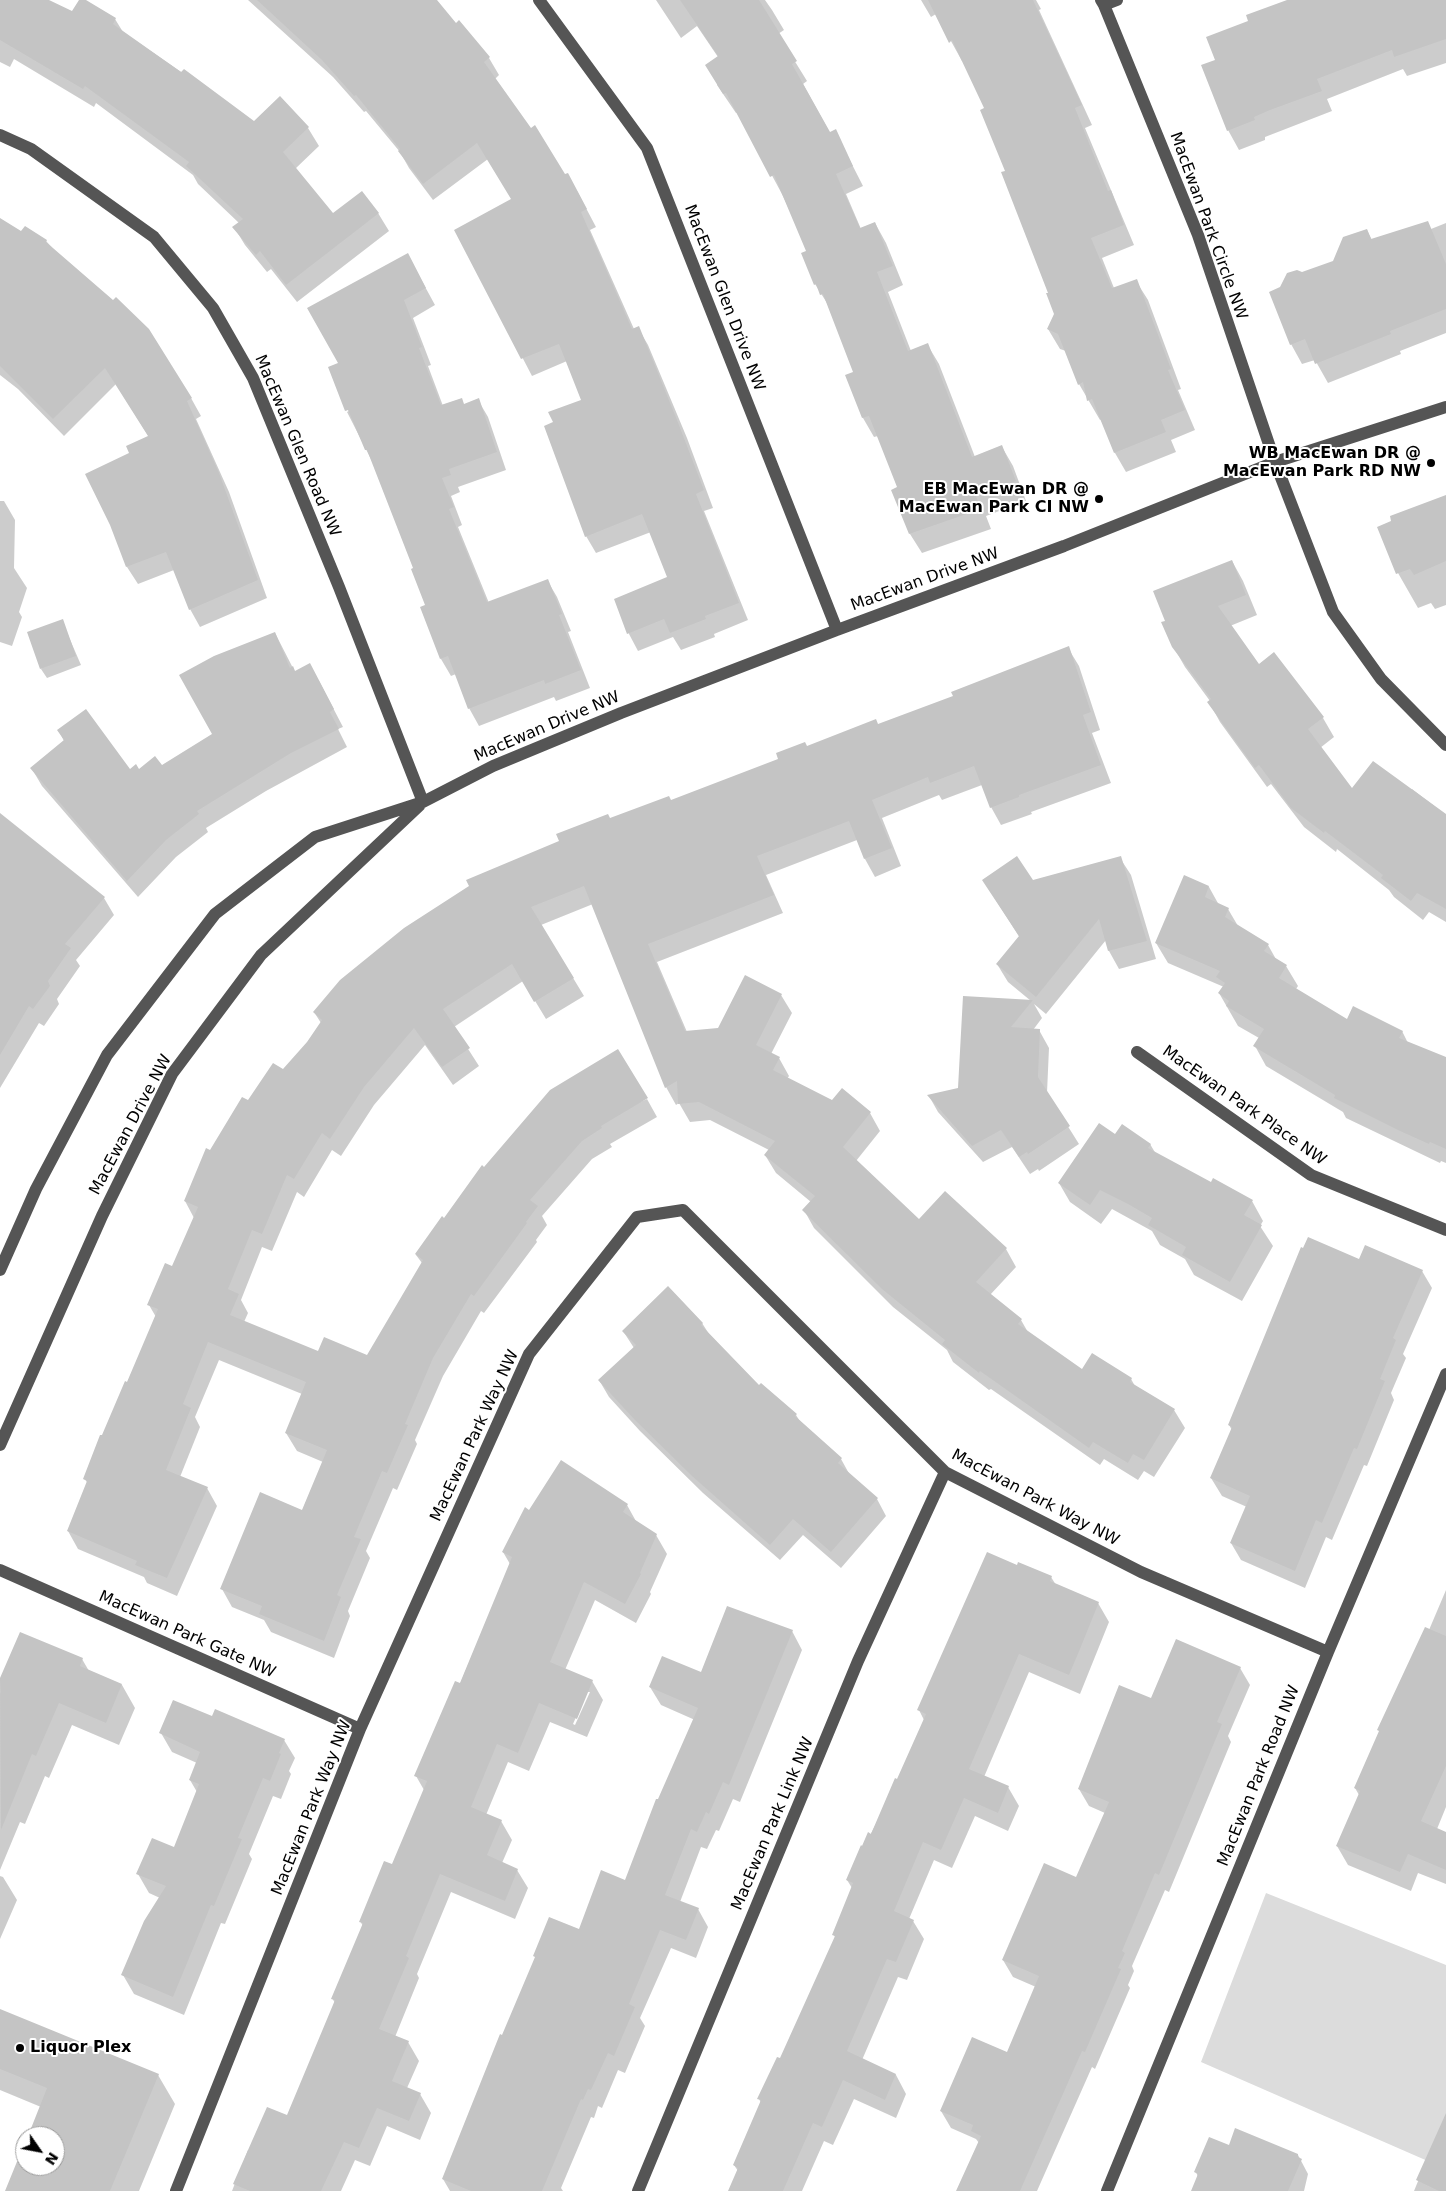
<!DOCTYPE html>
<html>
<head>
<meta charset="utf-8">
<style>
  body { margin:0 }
  #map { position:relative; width:1446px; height:2191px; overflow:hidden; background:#fff; font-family:"DejaVu Sans",sans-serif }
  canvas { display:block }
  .north { position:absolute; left:15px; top:2126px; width:50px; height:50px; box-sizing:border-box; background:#fff; border:1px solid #999; border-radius:50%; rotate:123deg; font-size:14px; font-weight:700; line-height:20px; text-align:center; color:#000 }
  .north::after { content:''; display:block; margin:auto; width:18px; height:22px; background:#000; clip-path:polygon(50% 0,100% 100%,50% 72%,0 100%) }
</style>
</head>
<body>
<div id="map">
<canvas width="1446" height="2191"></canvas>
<div class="north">N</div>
</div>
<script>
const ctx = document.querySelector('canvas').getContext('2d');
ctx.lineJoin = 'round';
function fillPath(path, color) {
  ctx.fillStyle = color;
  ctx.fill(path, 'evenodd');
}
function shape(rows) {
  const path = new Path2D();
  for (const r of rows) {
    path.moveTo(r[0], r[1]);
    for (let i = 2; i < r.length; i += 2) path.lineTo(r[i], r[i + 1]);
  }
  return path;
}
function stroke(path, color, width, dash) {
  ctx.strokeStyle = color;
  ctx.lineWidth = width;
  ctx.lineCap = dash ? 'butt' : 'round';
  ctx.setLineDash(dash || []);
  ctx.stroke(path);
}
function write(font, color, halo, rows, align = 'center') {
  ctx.font = font + ' "DejaVu Sans",sans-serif';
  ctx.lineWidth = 4;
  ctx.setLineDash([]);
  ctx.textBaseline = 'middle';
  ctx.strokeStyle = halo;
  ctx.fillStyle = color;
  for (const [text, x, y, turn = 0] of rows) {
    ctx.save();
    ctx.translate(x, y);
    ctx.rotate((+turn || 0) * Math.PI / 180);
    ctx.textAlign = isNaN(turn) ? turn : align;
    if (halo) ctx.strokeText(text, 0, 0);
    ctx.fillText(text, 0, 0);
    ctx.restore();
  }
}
fillPath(shape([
  [1266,1893,1446,1965,1446,2169,1201,2062]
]), '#dcdcdc');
fillPath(shape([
  [0,0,46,0,73,13,80,0,83,0,115,19,123,32,254,122,280,97,308,128,319,146,295,169,333,215,378,213,389,231,297,302,271,269,267,272,245,245,234,227,239,223,198,184,193,175,96,103,94,107,14,59,10,67,0,62],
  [248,0,435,0,456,24,459,22,489,58,499,75,495,79,564,176,577,191,596,227,590,230,634,329,638,328,648,345,687,438,713,508,704,511,748,620,714,634,715,637,681,650,673,637,638,651,629,634,615,600,669,578,651,532,596,553,586,536,555,422,583,401,567,361,532,376,456,230,513,200,488,159,433,200,409,168,400,152,366,111,364,112,333,77],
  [656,0,765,0,772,10,784,30,778,34,807,81,803,84,830,133,835,131,863,186,846,194,861,229,875,223,886,243,903,285,888,292,911,351,927,344,939,364,975,457,1002,447,1013,466,1026,501,986,516,991,529,922,553,910,534,893,490,898,488,878,436,874,437,863,418,847,376,855,373,827,303,815,284,808,251,783,196,738,112,736,113,717,85,718,57,697,26,681,38],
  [921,0,1036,0,1041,9,1039,10,1092,125,1085,128,1134,245,1102,258,1114,288,1136,281,1148,300,1181,389,1178,390,1195,430,1171,440,1176,452,1126,472,1115,453,1102,419,1100,420,1079,384,1066,351,1060,349,1048,329,1056,314,1050,293,986,108,963,60,962,61,936,14,931,17],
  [1292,0,1446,0,1446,63,1407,76,1403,69,1327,99,1332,111,1265,137,1265,140,1239,150,1228,130,1217,61,1250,22],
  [0,219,22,233,46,241,191,398,201,416,196,419,229,492,267,598,200,627,190,609,174,570,138,584,127,567,111,525,131,453,149,437,116,384,64,436,18,389,0,375],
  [1446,223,1446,333,1400,351,1401,354,1328,383,1315,360,1302,364,1291,344,1281,288,1302,273,1334,262,1367,230,1372,240,1431,229],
  [417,272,435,305,413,318,431,365,428,366,443,406,464,405,478,400,488,417,506,470,458,487,460,492,451,496,462,525,458,527,489,603,547,580,557,597,571,631,568,632,590,688,556,701,554,697,479,726,469,708,456,674,451,676,441,659,421,608,427,606,415,569,374,465,347,412,354,408,347,409,347,411,329,368,340,363],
  [1446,496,1446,605,1435,609,1431,603,1418,608,1398,573],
  [0,501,4,501,15,520,14,568,27,588,19,612,22,617,12,646,0,642],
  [1232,561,1243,581,1257,615,1230,626,1258,665,1274,654,1323,718,1334,737,1320,748,1352,790,1410,791,1412,789,1446,815,1446,922,1429,912,1423,920,1394,897,1389,890,1337,849,1336,852,1304,827,1271,784,1267,787,1220,722,1209,702,1210,701,1185,667,1173,646,1166,621],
  [62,621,81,665,47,678,41,669],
  [275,633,295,672,319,681,343,727,338,729,347,747,266,791,206,828,208,832,176,857,138,897,42,786,32,769,64,741,59,731,129,771,161,767,214,734],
  [1068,648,1079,666,1100,730,1092,733,1111,783,1031,812,1032,814,1001,825,991,807,982,785,942,800,939,795,882,818,901,866,875,877,865,859,857,840,766,875,783,913,657,962,687,1032,719,1030,781,995,792,1013,771,1054,779,1058,789,1076,787,1079,833,1101,870,1113,880,1131,856,1161,919,1221,1006,1249,1016,1267,990,1295,1021,1320,1029,1334,1082,1371,1131,1379,1135,1386,1174,1410,1185,1428,1154,1477,1144,1471,1138,1480,1104,1459,1100,1465,991,1389,989,1390,953,1362,947,1350,893,1307,814,1228,804,1210,811,1202,776,1173,765,1155,769,1150,710,1120,690,1122,679,1103,676,1105,666,1087,593,904,541,925,584,996,546,1019,523,981,454,1027,479,1066,453,1085,425,1045,374,1105,341,1156,332,1150,304,1197,297,1192,272,1251,262,1247,241,1300,248,1313,244,1322,319,1353,367,1357,422,1263,416,1255,485,1169,647,1099,657,1117,610,1144,612,1147,592,1159,542,1216,547,1225,536,1240,537,1242,484,1313,481,1311,443,1376,415,1440,417,1444,397,1490,393,1488,366,1551,370,1558,348,1611,350,1616,334,1658,271,1632,264,1620,232,1607,222,1589,302,1511,323,1462,297,1451,286,1433,302,1394,219,1360,195,1417,200,1427,180,1477,207,1488,217,1506,177,1596,147,1583,144,1577,78,1549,68,1531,88,1484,85,1479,156,1317,149,1305,173,1267,194,1218,185,1201,211,1152,248,1102,283,1071,308,1043,321,1023,314,1012,610,820,671,802,780,760,807,747,878,726,955,697],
  [0,834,104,898,114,915,76,960,80,966,57,999,59,1004,44,1026,39,1023,0,1088],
  [1120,858,1131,875,1156,959,1119,969,1109,951,1106,940,1046,1014,1034,1004,1042,1018,1033,1030,1039,1030,1049,1048,1047,1093,1079,1144,1039,1171,1038,1169,1030,1174,1012,1147,983,1162,938,1112,929,1096,959,1089,1031,1001,1008,982,997,964,1020,938,983,880,1032,882],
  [1185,877,1209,887,1219,905,1228,909,1238,926,1268,945,1277,961,1286,966,1298,986,1296,989,1347,1021,1402,1031,1408,1043,1446,1058,1446,1163,1441,1161,1440,1163,1346,1118,1343,1112,1266,1066,1255,1046,1259,1038,1238,1026,1219,993,1224,987,1168,963,1156,943],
  [1115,1136,1150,1144,1156,1154,1211,1184,1252,1201,1263,1221,1260,1226,1273,1246,1242,1301,1194,1275,1185,1259,1160,1245,1152,1231,1112,1209,1101,1224,1070,1202,1059,1183],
  [1360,1260,1422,1271,1432,1288,1403,1354,1406,1358,1391,1393,1394,1400,1367,1466,1364,1465,1332,1540,1326,1537,1305,1588,1241,1560,1231,1543,1247,1507,1222,1496,1211,1478,1232,1430,1229,1425],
  [702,1323,709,1334,759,1387,796,1415,801,1423,841,1459,851,1477,877,1499,886,1516,841,1568,803,1535,780,1560,703,1493,640,1431,609,1397,599,1380,634,1348,623,1331],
  [627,1505,637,1523,656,1535,667,1554,650,1592,651,1594,636,1623,595,1600,565,1670,592,1681,603,1700,587,1737,550,1722,529,1771,508,1762,486,1815,501,1821,512,1840,502,1863,517,1870,528,1888,515,1919,451,1892,417,1974,419,1978,395,2037,408,2042,419,2061,407,2088,420,2094,431,2113,420,2140,387,2126,370,2166,355,2160,341,2191,232,2191,248,2150,250,2150,288,2116,335,2003,332,1998,363,1926,360,1921,393,1866,424,1790,416,1776,460,1684,510,1564,503,1552,529,1511],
  [587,1692,590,1692,575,1725,573,1724],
  [1018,1567,1051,1577,1056,1585,1098,1603,1109,1622,1080,1694,1029,1672,984,1777,1008,1787,1019,1806,1008,1831,975,1816,952,1868,934,1860,909,1919,913,1921,924,1939,907,1980,898,1977,862,2060,896,2075,906,2094,896,2118,854,2099,833,2145,824,2141,802,2191,729,2191,738,2171,734,2165,761,2103,759,2099,781,2060,836,1939,834,1935,852,1888,847,1880,898,1781,924,1720,919,1710],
  [1446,1590,1446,1807,1437,1829,1446,1833,1446,1884,1418,1873,1411,1891,1348,1865,1337,1846,1359,1795,1355,1788,1380,1732,1379,1730,1429,1630],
  [792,1631,802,1650,740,1802,733,1799,719,1831,716,1830,707,1849,701,1847,680,1902,698,1909,708,1927,696,1958,671,1948,640,2018,645,2026,625,2073,618,2070,602,2108,598,2106,594,2118,591,2117,561,2188,563,2191,450,2191,443,2179,503,2037,580,1931,626,1881,658,1801,695,1720,661,1705,650,1687,702,1673],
  [82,1659,89,1671,122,1685,135,1708,119,1745,72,1725,49,1778,45,1776,25,1824,20,1822,0,1870,0,1694,5,1682],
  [1240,1668,1250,1685,1228,1736,1231,1742,1169,1892,1165,1890,1132,1966,1134,1971,1128,1985,1130,1988,1095,2069,1092,2067,1037,2191,959,2191,979,2143,976,2139,951,2128,941,2111,1008,2054,1036,1987,1013,1977,1003,1960,1077,1879,1105,1813,1089,1806,1079,1789,1151,1700],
  [213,1718,284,1740,295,1758,289,1771,291,1774,281,1799,273,1796,249,1854,252,1859,225,1924,221,1923,184,2015,134,1994,123,1975,160,1898,149,1893,138,1874,175,1849,197,1792,190,1780,197,1763,172,1752,161,1733],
  [0,1876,3,1877,17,1900,0,1939],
  [0,2010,158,2075,175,2104,139,2191,6,2191,25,2146,25,2166,55,2166,55,2136,29,2136,41,2107,0,2090],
  [1229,2146,1298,2155,1308,2174,1304,2191,1193,2191,1198,2177,1196,2172],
  [1430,2152,1446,2159,1446,2191,1414,2191]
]), '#0003');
fillPath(shape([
  [0,0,49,0,72,11,79,0,86,0,116,18,113,24,181,72,184,69,254,121,280,96,309,127,283,152,333,213,362,191,379,213,286,285,260,251,256,255,232,227,243,219,186,166,189,162,85,86,83,89,0,40],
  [257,0,437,0,456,23,459,20,490,57,484,62,531,128,535,125,565,174,568,173,587,209,581,212,632,329,639,326,677,420,704,490,696,494,739,603,705,616,706,619,670,633,664,619,627,634,614,599,667,577,642,514,585,537,544,426,553,422,548,412,581,400,559,344,521,359,454,230,511,199,477,143,423,184,398,151,400,149,356,95,354,96,322,60],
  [680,0,759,0,797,61,792,64,830,132,836,129,853,166,836,174,860,228,875,222,893,266,877,272,908,351,928,343,972,457,1002,445,1016,481,976,496,981,509,909,534,891,490,897,487,869,416,862,418,845,375,853,372,823,294,820,295,816,284,814,285,801,253,806,251,774,175,770,177,726,93,723,94,705,65,718,56],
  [928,0,1033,0,1082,105,1075,108,1108,191,1111,190,1124,225,1091,238,1112,288,1137,279,1171,369,1168,370,1185,410,1161,420,1166,432,1114,453,1092,399,1087,401,1083,382,1078,385,1058,334,1047,329,1054,314,1046,293,1048,293,1001,172,1005,171,980,110,984,108,952,40,949,43],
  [1287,0,1446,0,1446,39,1394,57,1392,50,1317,79,1322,91,1270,110,1254,117,1255,120,1227,131,1201,65,1215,60,1206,37,1248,21,1246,15],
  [0,218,21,231,25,226,47,240,46,242,113,300,116,297,149,329,192,398,187,401,219,473,258,580,189,610,166,552,126,567,110,525,85,474,129,453,126,446,148,436,105,368,53,419,0,366],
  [1428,221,1446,264,1446,309,1390,331,1391,334,1315,364,1305,339,1290,345,1269,292,1280,287,1287,273,1297,270,1302,272,1333,261,1343,237,1367,229,1371,239],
  [408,253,426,288,404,300,422,347,419,348,441,405,462,398,464,404,479,398,497,452,449,469,451,475,442,478,454,507,449,509,487,602,548,579,562,614,559,615,581,670,545,684,544,680,468,709,448,656,440,659,420,607,425,605,411,569,413,568,367,450,365,450,348,410,345,411,328,367,338,363,307,308],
  [1446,495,1446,561,1414,575,1410,569,1396,574,1377,527,1391,521,1390,516],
  [1232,560,1246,595,1218,606,1259,664,1274,652,1324,717,1308,729,1352,788,1373,761,1446,814,1446,909,1417,893,1411,901,1381,878,1383,875,1325,831,1324,833,1291,808,1259,765,1255,768,1207,702,1211,699,1172,647,1161,622,1165,621,1153,591],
  [63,619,76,656,40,669,27,632],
  [275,632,290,668,293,666,295,671,310,663,334,709,330,712,339,729,291,753,197,811,199,814,166,840,127,881,30,768,64,740,57,730,86,709,130,769,136,764,139,769,155,756,162,765,212,734,179,675,214,656],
  [1069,646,1091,712,1083,715,1101,765,1019,795,1019,797,990,808,974,766,930,783,928,777,872,800,892,848,864,859,849,821,757,856,774,895,648,944,685,1031,718,1028,745,975,782,994,756,1045,780,1057,773,1070,832,1100,842,1088,871,1112,843,1147,919,1219,945,1191,1007,1248,976,1282,1022,1319,1018,1324,1082,1369,1092,1353,1132,1378,1130,1382,1175,1409,1144,1460,1133,1454,1128,1463,1093,1442,1089,1448,980,1371,979,1373,942,1344,945,1340,882,1289,802,1210,815,1196,764,1155,775,1141,699,1102,678,1104,677,1081,665,1088,584,886,531,907,574,978,534,1002,512,964,443,1009,470,1048,442,1067,414,1028,364,1087,330,1139,322,1133,294,1179,287,1175,262,1234,252,1230,228,1289,239,1294,230,1315,318,1351,324,1337,367,1355,423,1260,415,1254,442,1216,444,1218,482,1165,484,1167,550,1090,618,1049,648,1098,601,1126,602,1128,582,1141,530,1200,538,1206,526,1222,527,1223,474,1296,471,1294,433,1358,405,1424,408,1425,387,1473,382,1471,354,1537,361,1539,337,1595,341,1597,324,1641,259,1614,262,1606,220,1589,260,1492,302,1510,327,1450,285,1433,306,1382,208,1342,183,1404,191,1408,166,1470,208,1487,167,1578,135,1565,137,1561,67,1531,87,1481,83,1479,100,1435,102,1435,125,1381,127,1382,158,1309,147,1305,165,1263,172,1266,198,1207,184,1201,206,1148,210,1150,242,1097,248,1100,273,1063,283,1069,307,1042,322,1020,313,1012,340,980,404,928,469,886,466,880,559,841,556,834,608,814,610,818,669,796,671,800,778,759,776,753,805,742,807,746,876,719,878,724,953,696,951,692],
  [0,813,105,897,65,944,71,948,48,981,50,986,33,1009,29,1006,0,1055],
  [1017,856,1033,880,1121,856,1147,941,1108,951,1099,919,1036,997,996,964,1019,936,982,880],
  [1184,875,1209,886,1205,897,1229,908,1225,917,1269,944,1264,951,1287,965,1279,978,1347,1019,1353,1006,1403,1031,1399,1038,1446,1057,1446,1149,1430,1142,1429,1144,1400,1131,1334,1098,1335,1095,1253,1046,1264,1029,1226,1006,1229,1001,1218,993,1225,983,1216,977,1220,971,1155,943],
  [963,996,1033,1000,1011,1027,1040,1029,1038,1077,1070,1126,1028,1154,1027,1152,1019,1157,1001,1130,972,1146,927,1095,958,1088],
  [1099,1123,1115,1134,1122,1124,1151,1144,1148,1148,1211,1182,1213,1178,1253,1200,1244,1215,1262,1225,1230,1282,1182,1255,1186,1247,1148,1225,1152,1218,1128,1204,1100,1190,1090,1205,1058,1183],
  [1308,1237,1359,1259,1365,1245,1423,1270,1393,1338,1396,1340,1380,1379,1385,1381,1357,1449,1354,1448,1322,1523,1316,1520,1295,1571,1230,1543,1250,1496,1210,1478,1232,1427,1228,1425,1301,1247,1303,1248],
  [668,1286,703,1323,701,1325,759,1385,761,1383,797,1414,795,1416,842,1458,838,1463,878,1498,831,1552,793,1519,770,1545,692,1476,634,1419,598,1380,636,1345,622,1331],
  [561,1460,628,1504,623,1512,657,1534,640,1573,641,1574,625,1604,584,1582,550,1662,593,1680,577,1719,539,1703,518,1753,497,1744,471,1807,502,1820,487,1855,518,1869,505,1901,440,1874,406,1956,409,1958,379,2029,409,2041,392,2081,421,2093,409,2121,377,2108,359,2148,344,2142,321,2191,250,2191,233,2184,267,2107,287,2115,335,2000,331,1999,363,1923,359,1922,384,1861,392,1864,427,1781,414,1776,455,1681,460,1683,512,1557,502,1552,525,1507,529,1510],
  [987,1552,1017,1565,1018,1562,1052,1576,1050,1581,1099,1602,1080,1649,1069,1675,1019,1654,969,1769,1009,1786,998,1813,964,1798,941,1850,923,1842,894,1911,914,1920,896,1962,887,1959,847,2051,896,2074,885,2100,843,2080,822,2127,813,2123,783,2191,728,2191,738,2168,733,2165,761,2100,757,2099,777,2057,780,2058,835,1936,832,1935,853,1883,846,1880,861,1845,862,1846,868,1832,871,1834,895,1778,897,1779,926,1714,917,1710],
  [727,1606,793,1630,729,1785,723,1782,709,1814,706,1812,697,1832,691,1829,665,1895,699,1908,686,1940,660,1930,629,2004,635,2007,614,2056,608,2053,591,2090,588,2089,583,2100,581,2099,542,2191,471,2191,442,2179,500,2034,502,2035,535,1957,533,1956,549,1917,579,1929,601,1870,625,1880,656,1799,658,1799,698,1708,649,1687,662,1656,701,1672],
  [1425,1627,1446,1636,1446,1766,1421,1821,1446,1832,1446,1870,1408,1854,1400,1872,1336,1846,1360,1791,1354,1788,1379,1731,1377,1730],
  [20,1632,83,1658,80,1666,122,1684,106,1723,59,1703,36,1756,32,1754,1,1830,0,1678],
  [1176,1639,1241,1667,1217,1722,1222,1724,1159,1875,1155,1873,1122,1951,1125,1953,1118,1968,1121,1969,1085,2052,1082,2051,1020,2191,956,2191,981,2136,971,2131,973,2125,940,2111,972,2037,1007,2052,1039,1976,1002,1960,1044,1863,1076,1877,1109,1802,1078,1789,1119,1685,1151,1698],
  [173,1700,212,1716,215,1709,285,1739,279,1753,281,1754,270,1781,263,1778,238,1838,242,1839,214,1906,211,1905,173,1997,121,1975,144,1921,166,1886,136,1874,152,1838,174,1847,199,1784,189,1780,200,1752,159,1733],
  [0,2009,159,2074,110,2191,5,2191,25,2142,25,2166,55,2166,55,2136,28,2136,47,2088,0,2069],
  [1446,2113,1446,2191,1439,2191,1416,2180],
  [1235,2128,1298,2154,1298,2157,1302,2159,1288,2191,1191,2191,1198,2174,1194,2172,1209,2137,1229,2145]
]), '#c4c4c4');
stroke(shape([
  [539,0,647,148,837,630],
  [1101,0,1104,5,1117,0],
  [1104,5,1198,235,1275,462,1333,612,1381,679,1446,745],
  [0,135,31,149,154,237,213,308,253,378,339,587,423,802],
  [1137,1052,1311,1175,1446,1230],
  [0,1270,36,1189,107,1055,215,914,315,837,423,802,493,766,621,713,837,630,1064,546,1275,462,1446,407],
  [0,1445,102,1216,172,1074,261,955,419,806],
  [0,1570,360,1729],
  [176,2191,360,1729,529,1354,637,1217,683,1210,945,1472,1141,1572,1328,1652],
  [638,2191,858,1661,945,1472],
  [1107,2191,1328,1652,1446,1374]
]), '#555', 12);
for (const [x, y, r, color] of [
  [1431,463,5,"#000"],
  [1099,499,5,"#000"],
  [20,2048,5,"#000"]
]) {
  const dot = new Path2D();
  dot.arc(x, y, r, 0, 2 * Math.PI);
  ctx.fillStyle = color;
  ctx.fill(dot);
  stroke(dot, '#fff', 2);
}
write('16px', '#000', '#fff', [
  ["MacEwan Park Circle NW",1208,226,70],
  ["MacEwan Glen Drive NW",724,298,69],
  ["MacEwan Glen Road NW",297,446,67],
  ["MacEwan Drive NW",925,580,-20],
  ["MacEwan Drive NW",547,727,-23],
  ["MacEwan Park Place NW",1244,1106,35],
  ["MacEwan Drive NW",131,1125,-62],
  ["MacEwan Park Way NW",475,1436,-65],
  ["MacEwan Park Way NW",1035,1498,28],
  ["MacEwan Park Gate NW",187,1635,24],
  ["MacEwan Park Road NW",1259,1776,-68],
  ["MacEwan Park Way NW",312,1808,-68],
  ["MacEwan Park Link NW",773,1824,-67]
]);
write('bold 16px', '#000', '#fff', [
  ["WB MacEwan DR @",1421,454],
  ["MacEwan Park RD NW",1421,472],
  ["EB MacEwan DR @",1089,490],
  ["MacEwan Park CI NW",1089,508],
  ["Liquor Plex",30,2048,"left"]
], 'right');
</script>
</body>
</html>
